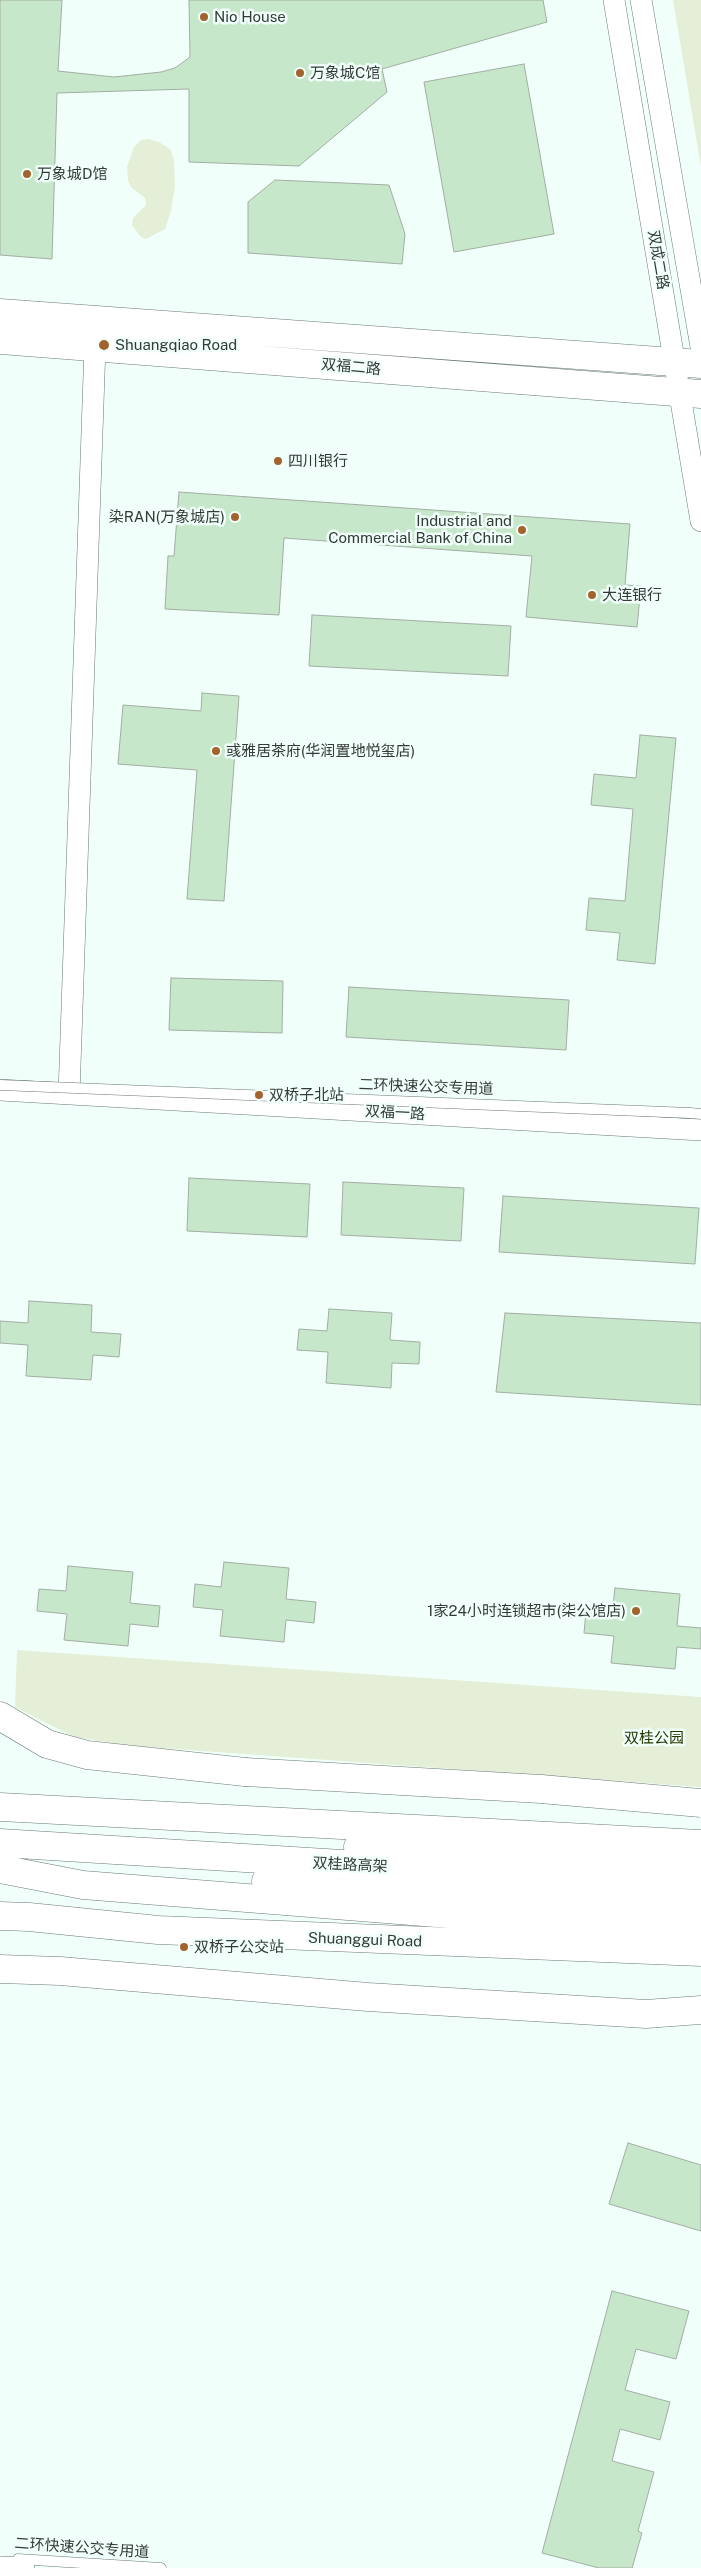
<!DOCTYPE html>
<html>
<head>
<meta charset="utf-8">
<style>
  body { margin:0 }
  canvas { display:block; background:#f1fffa }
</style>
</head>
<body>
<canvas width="701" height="2568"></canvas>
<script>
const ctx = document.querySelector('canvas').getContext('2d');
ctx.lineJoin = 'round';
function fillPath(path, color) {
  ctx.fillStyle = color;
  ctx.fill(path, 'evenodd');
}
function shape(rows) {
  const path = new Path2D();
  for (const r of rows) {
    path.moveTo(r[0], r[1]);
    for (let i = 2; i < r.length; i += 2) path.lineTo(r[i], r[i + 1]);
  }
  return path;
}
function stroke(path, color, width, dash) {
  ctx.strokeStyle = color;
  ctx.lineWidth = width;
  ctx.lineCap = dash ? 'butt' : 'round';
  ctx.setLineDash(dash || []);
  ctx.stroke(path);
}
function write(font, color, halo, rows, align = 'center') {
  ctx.font = font + ' "Public Sans","Noto Sans SC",sans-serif';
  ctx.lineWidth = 5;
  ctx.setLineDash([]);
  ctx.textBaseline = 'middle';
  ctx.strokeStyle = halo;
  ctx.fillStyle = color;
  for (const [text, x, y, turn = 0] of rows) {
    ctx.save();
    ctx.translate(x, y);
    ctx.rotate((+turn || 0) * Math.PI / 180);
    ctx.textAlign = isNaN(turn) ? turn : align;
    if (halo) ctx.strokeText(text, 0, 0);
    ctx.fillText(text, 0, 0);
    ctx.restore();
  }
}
fillPath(shape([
  [673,0,701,0,701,167],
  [148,139,159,142,170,149,174,160,175,186,171,211,165,229,146,239,140,236,132,225,133,218,146,205,145,198,131,187,128,181,127,167,134,147,141,140],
  [17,1650,701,1697,701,1787,133,1746,74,1737,15,1707]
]), '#e5efd7');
const building = shape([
  [0,0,62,0,58,71,114,77,161,72,175,68,190,57,189,0,543,0,547,22,382,69,387,92,299,166,189,162,189,89,57,93,52,259,0,255,0,0],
  [524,64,554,234,454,252,424,82,524,64],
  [275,180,389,185,405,234,402,264,248,253,248,202,275,180],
  [179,492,630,524,625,585,641,586,637,627,526,617,532,556,284,538,279,615,165,609,168,556,174,556,179,492],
  [312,615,511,626,508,676,309,666,312,615],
  [202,693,239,696,224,901,187,899,197,770,118,764,123,705,201,711,202,693],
  [640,735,676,738,655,964,617,960,620,933,586,930,589,898,625,901,633,809,591,805,594,774,636,778,640,735],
  [171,978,283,981,282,1033,169,1030,171,978],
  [349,987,569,1000,566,1050,346,1037,349,987],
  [189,1178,310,1184,307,1237,187,1231,189,1178],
  [343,1182,464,1188,461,1241,341,1235,343,1182],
  [503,1196,699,1208,695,1264,499,1252,503,1196],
  [29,1301,92,1305,91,1332,121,1334,119,1357,93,1355,91,1380,26,1376,28,1345,0,1343,0,1321,28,1323,29,1301],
  [329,1309,392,1313,390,1340,420,1342,419,1364,392,1363,391,1388,326,1383,328,1352,297,1350,299,1329,327,1331,329,1309],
  [505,1313,701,1323,701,1405,496,1392,505,1313],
  [224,1562,289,1568,286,1599,316,1602,314,1623,286,1620,284,1642,220,1636,223,1610,193,1607,195,1584,221,1587,224,1562],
  [68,1566,133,1572,130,1603,160,1606,158,1627,130,1624,128,1646,64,1640,67,1614,37,1611,39,1589,66,1591,68,1566],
  [615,1588,680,1594,677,1626,701,1628,701,1649,677,1647,675,1669,611,1663,614,1636,584,1633,586,1611,612,1614,615,1588],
  [628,2143,701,2165,701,2231,609,2204,628,2143],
  [612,2291,689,2311,676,2359,636,2349,625,2390,670,2402,660,2440,620,2429,612,2461,654,2472,638,2531,642,2533,632,2568,599,2568,542,2553,612,2291]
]);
fillPath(building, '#c7e7cb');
stroke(building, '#a2aea3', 1);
const lane = shape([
  [690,1113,701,1114],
  [18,2559,161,2568]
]);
const street = shape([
  [614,0,701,521],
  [641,0,701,347],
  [0,1090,701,1130],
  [69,1094,95,346],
  [0,2567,24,2568]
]);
const secondary = shape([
  [0,313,701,364],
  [0,340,701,394]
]);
const primary = shape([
  [0,1807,701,1844],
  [0,1916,29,1917,158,1930,701,1952]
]);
const highway = shape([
  [0,1716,47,1744,87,1755,245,1772],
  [0,1843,701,1886],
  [358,1847,701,1859],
  [0,1869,83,1885,701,1934],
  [266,1881,701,1907],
  [0,1969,60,1971,368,1997,646,2014,701,2010]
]);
stroke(lane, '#6a7973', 11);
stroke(street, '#6a7973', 22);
stroke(secondary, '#6a7973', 29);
stroke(primary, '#6a7973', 29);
stroke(highway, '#6a7973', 29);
stroke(lane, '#fff', 10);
stroke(street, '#fff', 21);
stroke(secondary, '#fff', 28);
stroke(primary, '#fff', 28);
stroke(highway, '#fff', 28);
const laneBridge = shape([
  [0,1085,690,1113]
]);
const highwayBridge = shape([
  [245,1772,541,1789,701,1803]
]);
stroke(laneBridge, '#6a7973', 11, []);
stroke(highwayBridge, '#6a7973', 29, []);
stroke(laneBridge, '#fff', 10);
stroke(highwayBridge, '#fff', 28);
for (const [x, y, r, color] of [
  [204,17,5,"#a3632c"],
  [300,73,5,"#a3632c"],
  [27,174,5,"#a3632c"],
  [104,345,6,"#a3632c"],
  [278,461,5,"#a3632c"],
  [235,517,5,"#a3632c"],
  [522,530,5,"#a3632c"],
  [592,595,5,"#a3632c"],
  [216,751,5,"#a3632c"],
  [259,1095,5,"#a3632c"],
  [636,1611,5,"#a3632c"],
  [184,1947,5,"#a3632c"]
]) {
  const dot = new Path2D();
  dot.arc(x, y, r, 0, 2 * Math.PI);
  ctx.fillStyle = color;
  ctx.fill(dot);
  stroke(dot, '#f1fffa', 2);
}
write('15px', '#343a38', '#f1fffa', [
  ["Nio House",214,17],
  ["万象城C馆",310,73],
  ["万象城D馆",37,174],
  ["Shuangqiao Road",115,345],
  ["四川银行",288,461],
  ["染RAN(万象城店)",225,517,"right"],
  ["Industrial and",512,521,"right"],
  ["Commercial Bank of China",512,538,"right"],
  ["大连银行",602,595],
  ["彧雅居茶府(华润置地悦玺店)",226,751],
  ["双桥子北站",269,1095],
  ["1家24小时连锁超市(柒公馆店)",626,1611,"right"],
  ["双桥子公交站",194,1947]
], 'left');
write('15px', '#343a38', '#f1fffa', [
  ["双成二路",658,260,80],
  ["双福二路",351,367,5],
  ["二环快速公交专用道",426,1087,2],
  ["双福一路",395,1113,3],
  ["双桂路高架",350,1865,3],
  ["Shuanggui Road",365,1940,2],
  ["二环快速公交专用道",82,2548,4]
]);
write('15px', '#273801', '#f1fffa', [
  ["双桂公园",654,1738]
]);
</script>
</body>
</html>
